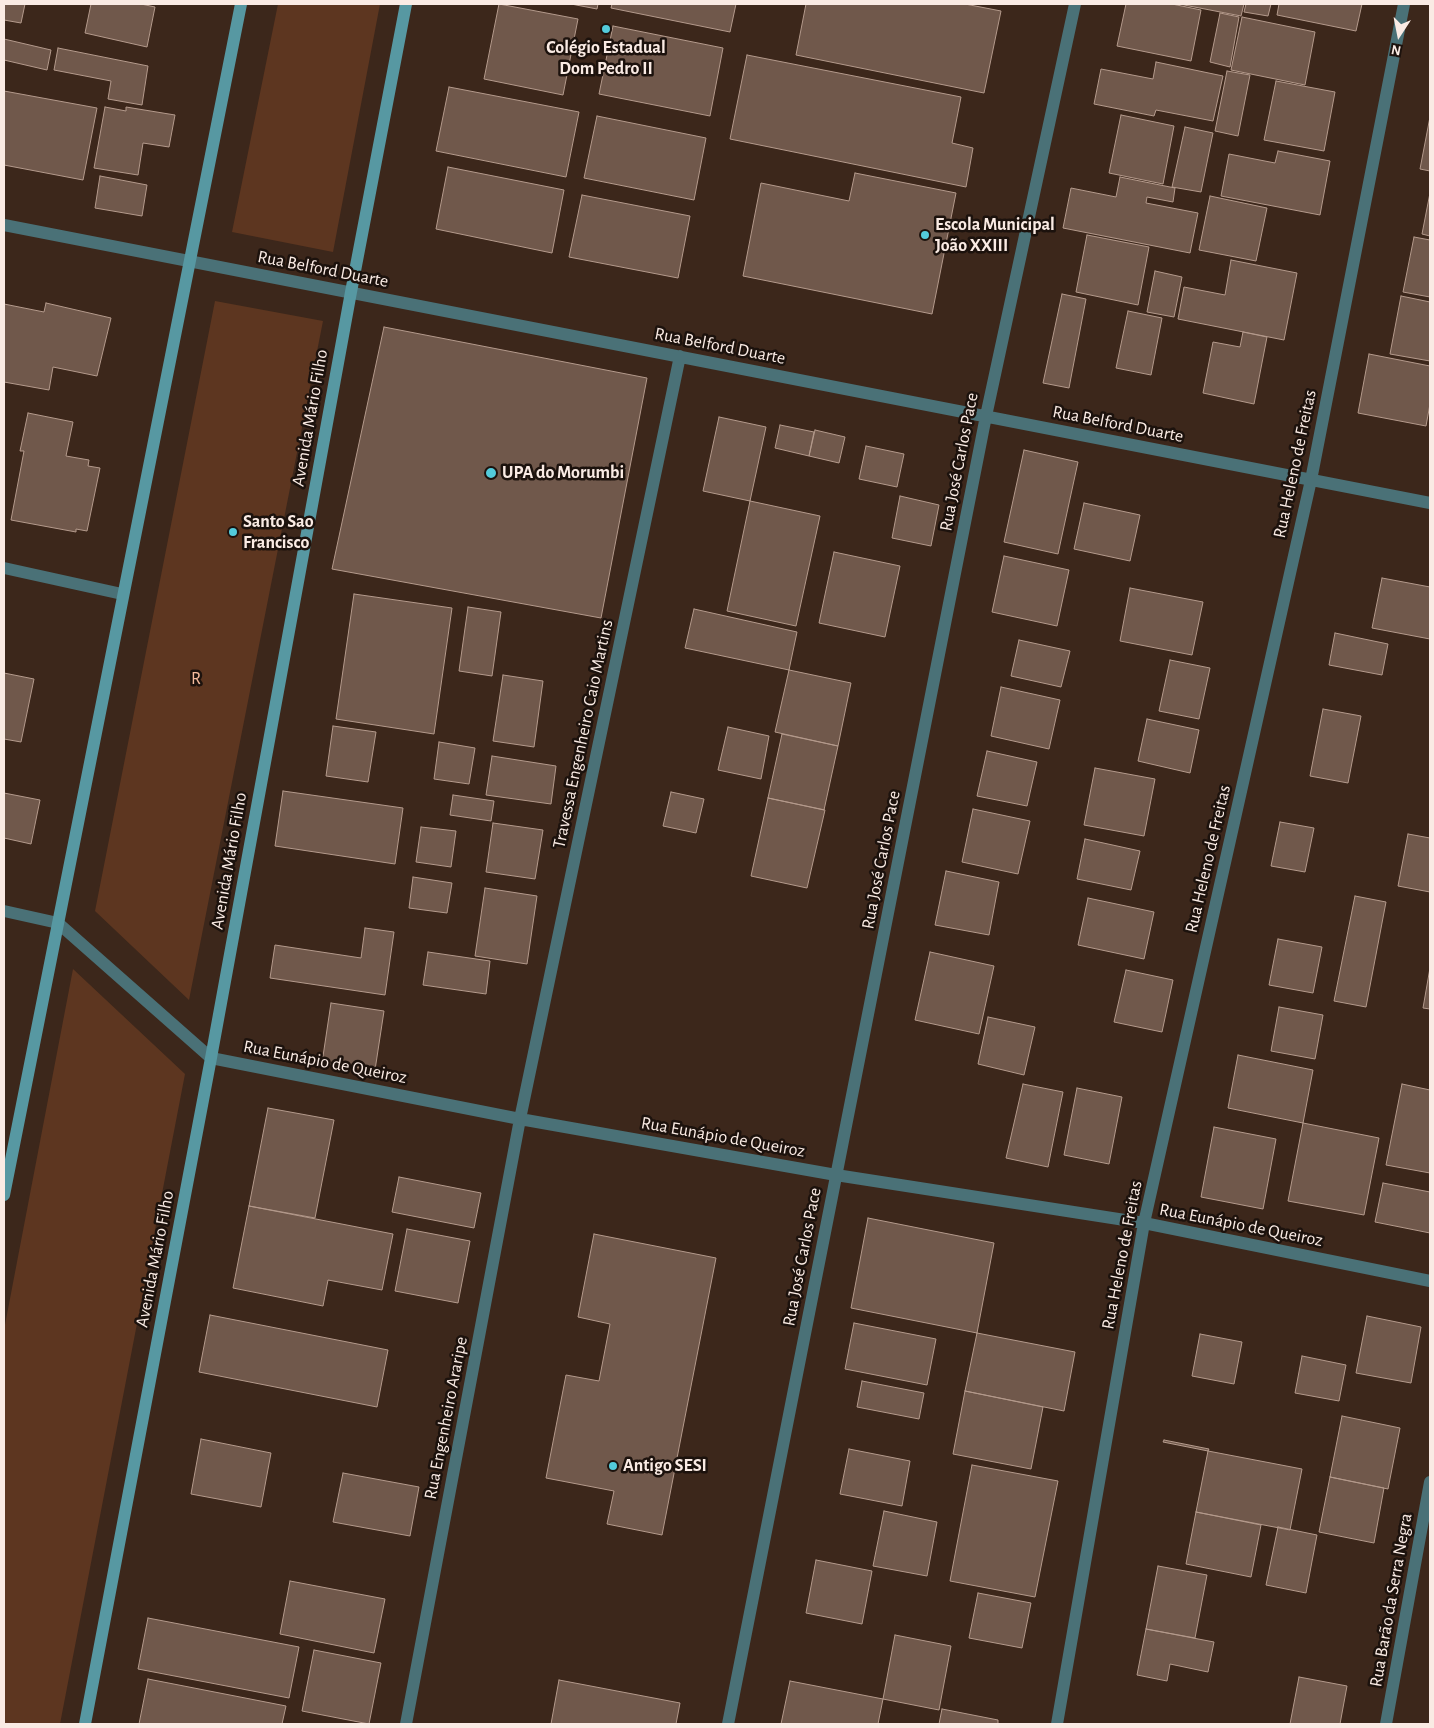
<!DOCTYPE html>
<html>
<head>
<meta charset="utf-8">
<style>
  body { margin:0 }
  #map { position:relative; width:1434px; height:1728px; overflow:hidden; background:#3c271b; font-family:"Alegreya Sans",sans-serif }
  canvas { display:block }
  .frame { position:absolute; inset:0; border:5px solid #faebe4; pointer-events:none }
  .north { position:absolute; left:1374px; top:10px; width:50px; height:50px; -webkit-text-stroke:4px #1c120d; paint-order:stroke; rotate:191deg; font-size:14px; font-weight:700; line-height:20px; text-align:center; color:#faebe4 }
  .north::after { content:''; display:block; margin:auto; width:18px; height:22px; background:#faebe4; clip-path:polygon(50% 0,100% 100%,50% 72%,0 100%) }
</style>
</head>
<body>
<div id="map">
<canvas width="1434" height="1728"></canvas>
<div class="frame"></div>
<div class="north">N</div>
</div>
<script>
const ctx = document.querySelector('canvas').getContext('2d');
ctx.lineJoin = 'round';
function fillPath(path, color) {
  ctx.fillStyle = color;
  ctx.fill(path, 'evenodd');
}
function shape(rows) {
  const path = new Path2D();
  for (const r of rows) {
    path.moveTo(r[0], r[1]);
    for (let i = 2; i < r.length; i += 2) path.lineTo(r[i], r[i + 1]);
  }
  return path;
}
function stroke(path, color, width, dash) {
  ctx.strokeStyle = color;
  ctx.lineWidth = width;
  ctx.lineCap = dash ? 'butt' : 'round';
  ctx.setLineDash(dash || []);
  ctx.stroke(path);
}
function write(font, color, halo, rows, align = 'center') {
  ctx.font = font + ' "Alegreya Sans",sans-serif';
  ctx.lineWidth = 5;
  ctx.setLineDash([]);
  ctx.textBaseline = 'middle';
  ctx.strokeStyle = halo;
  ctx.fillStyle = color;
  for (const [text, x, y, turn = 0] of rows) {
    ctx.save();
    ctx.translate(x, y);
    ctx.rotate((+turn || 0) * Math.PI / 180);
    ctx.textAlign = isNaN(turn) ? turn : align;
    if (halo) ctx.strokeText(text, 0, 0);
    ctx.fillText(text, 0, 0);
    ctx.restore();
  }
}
fillPath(shape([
  [278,4,380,4,333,252,232,232],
  [215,301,323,321,189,1000,95,911],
  [73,969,185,1074,60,1724,4,1724,4,1330]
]), '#5d3620');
const building = shape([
  [4,4,25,4,21,23,4,20,4,4],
  [91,4,141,4,155,7,147,47,85,33,91,4],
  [499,4,578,19,563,95,484,79,499,4],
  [571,4,598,4,597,9,571,4],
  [612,4,736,4,730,32,611,8,612,4],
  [806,4,965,4,1001,11,984,93,796,55,806,4],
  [1126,4,1172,4,1201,10,1191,61,1117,46,1126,4],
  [1179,4,1244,4,1241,16,1179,4],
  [1246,4,1271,4,1268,16,1244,12,1246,4],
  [1279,4,1362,4,1356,31,1277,15,1279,4],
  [1220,13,1239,17,1230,67,1210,62,1220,13],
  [1242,17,1315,32,1305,85,1231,70,1242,17],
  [613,26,723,48,710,116,599,94,613,26],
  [4,39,51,50,47,70,4,60,4,39],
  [58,48,148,66,142,105,108,99,111,81,54,70,58,48],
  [747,55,961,97,952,143,973,148,966,187,730,139,747,55],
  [1156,62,1223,76,1213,121,1156,110,1154,116,1094,104,1101,69,1153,79,1156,62],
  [1227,71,1250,75,1238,136,1215,131,1227,71],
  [1276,81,1335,92,1324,151,1264,140,1276,81],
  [449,87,579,112,566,177,436,151,449,87],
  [4,91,97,108,83,180,4,165,4,91],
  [105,107,126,111,126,107,175,115,169,147,143,143,138,175,94,168,105,107],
  [1121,115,1174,126,1163,184,1109,173,1121,115],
  [597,116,706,138,694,200,584,178,597,116],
  [1430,117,1430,171,1420,169,1430,117],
  [1185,127,1213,133,1201,192,1172,187,1185,127],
  [1278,151,1330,161,1320,215,1221,196,1229,154,1275,163,1278,151],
  [448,167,564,190,552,253,436,229,448,167],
  [855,173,956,193,932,314,743,276,761,183,849,201,855,173],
  [100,176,147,185,142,216,95,208,100,176],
  [1120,177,1175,188,1173,202,1147,197,1146,203,1198,213,1190,253,1063,228,1071,188,1116,197,1120,177],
  [1430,193,1430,236,1422,234,1430,193],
  [582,195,690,216,678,278,569,257,582,195],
  [1210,196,1267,208,1256,261,1199,250,1210,196],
  [1087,235,1149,247,1138,305,1076,292,1087,235],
  [1414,237,1430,240,1430,297,1403,292,1414,237],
  [1231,260,1297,273,1284,340,1178,319,1184,287,1225,295,1231,260],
  [1155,271,1182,277,1174,317,1147,312,1155,271],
  [1062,294,1086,299,1069,388,1043,383,1062,294],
  [1401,296,1430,302,1430,361,1390,354,1401,296],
  [46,303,111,318,97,376,53,367,49,390,4,382,4,304,44,312,46,303],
  [1128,311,1162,318,1151,375,1116,368,1128,311],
  [384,327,647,378,601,618,332,569,384,327],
  [1243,332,1267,337,1254,404,1203,393,1213,342,1240,347,1243,332],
  [1369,354,1430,366,1430,404,1426,426,1358,413,1369,354],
  [28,413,73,422,66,456,89,460,88,466,100,468,87,531,76,529,76,532,11,520,24,451,20,451,28,413],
  [719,417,766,427,750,501,703,491,719,417],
  [780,425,814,432,809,456,775,448,780,425],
  [815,430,845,437,839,463,809,456,815,430],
  [866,446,904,454,897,487,859,479,866,446],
  [1024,450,1078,462,1058,554,1004,542,1024,450],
  [900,496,939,505,931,546,892,538,900,496],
  [750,501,820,516,796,626,727,611,750,501],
  [1084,503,1140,515,1130,561,1074,549,1084,503],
  [834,552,900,566,885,637,819,623,834,552],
  [1004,556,1069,570,1057,626,992,612,1004,556],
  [1382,578,1430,587,1430,639,1372,628,1382,578],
  [1130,588,1203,602,1192,655,1120,641,1130,588],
  [354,594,452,608,434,734,336,719,354,594],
  [468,607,501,612,492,676,459,671,468,607],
  [694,609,797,632,789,670,685,648,694,609],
  [1335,633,1388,644,1382,675,1329,665,1335,633],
  [1019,640,1070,651,1061,687,1011,676,1019,640],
  [1170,660,1210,668,1199,719,1159,711,1170,660],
  [789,670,851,683,838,746,775,732,789,670],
  [4,673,34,679,21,742,4,739,4,673],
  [503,675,543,681,534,747,493,741,503,675],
  [1001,687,1060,700,1049,749,991,736,1001,687],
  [1323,709,1361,716,1348,783,1310,776,1323,709],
  [1147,719,1199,730,1190,773,1138,761,1147,719],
  [333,726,376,732,368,782,326,776,333,726],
  [728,727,769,736,761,779,718,770,728,727],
  [782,734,838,746,824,810,768,798,782,734],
  [439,742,475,748,469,784,434,779,439,742],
  [987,751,1037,762,1027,806,977,796,987,751],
  [492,756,556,766,551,804,486,795,492,756],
  [1095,768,1155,779,1144,836,1084,825,1095,768],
  [283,791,403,808,395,864,275,846,283,791],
  [671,792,704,799,696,833,663,826,671,792],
  [4,793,40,800,31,844,4,838,4,793],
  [453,795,494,801,491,821,450,815,453,795],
  [768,798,825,810,807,888,751,876,768,798],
  [973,809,1030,821,1018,874,962,862,973,809],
  [1280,822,1314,828,1305,872,1271,866,1280,822],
  [493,823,543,830,535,879,486,872,493,823],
  [421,827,456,831,451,867,416,862,421,827],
  [1408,834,1430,838,1430,892,1398,886,1408,834],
  [1085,839,1140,851,1131,890,1077,879,1085,839],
  [946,871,999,882,989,935,935,925,946,871],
  [413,877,452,883,447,913,409,908,413,877],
  [485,888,537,896,527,964,475,956,485,888],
  [1355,896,1386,902,1366,1007,1334,1001,1355,896],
  [1088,898,1154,912,1144,959,1078,945,1088,898],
  [365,928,394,932,385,995,270,978,275,945,361,958,365,928],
  [1278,939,1322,947,1313,993,1269,985,1278,939],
  [428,952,490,961,486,994,423,985,428,952],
  [930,952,994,966,979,1034,915,1020,930,952],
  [1430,968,1430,1009,1423,1008,1430,968],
  [1126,970,1173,980,1162,1032,1114,1022,1126,970],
  [331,1003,384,1011,375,1070,322,1063,331,1003],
  [1279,1007,1323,1015,1315,1059,1271,1051,1279,1007],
  [988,1017,1035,1027,1024,1075,978,1064,988,1017],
  [1238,1055,1313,1070,1303,1123,1228,1108,1238,1055],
  [1023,1084,1063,1092,1048,1167,1006,1158,1023,1084],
  [1402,1084,1430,1090,1430,1173,1386,1165,1402,1084],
  [1077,1088,1122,1097,1109,1164,1064,1155,1077,1088],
  [268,1108,334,1120,315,1218,249,1206,268,1108],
  [1303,1123,1379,1138,1364,1215,1288,1201,1303,1123],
  [1214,1127,1276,1139,1263,1209,1201,1197,1214,1127],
  [399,1177,481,1193,474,1228,392,1212,399,1177],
  [1383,1183,1430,1192,1430,1233,1375,1222,1383,1183],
  [249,1206,393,1234,382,1290,328,1280,323,1306,233,1288,249,1206],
  [868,1218,994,1243,977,1333,851,1308,868,1218],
  [407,1229,470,1241,458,1303,395,1291,407,1229],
  [594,1234,716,1258,662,1535,607,1524,614,1491,546,1478,566,1375,599,1381,610,1324,578,1317,594,1234],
  [210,1315,388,1350,377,1407,199,1372,210,1315],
  [1367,1316,1421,1327,1411,1383,1356,1373,1367,1316],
  [854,1323,936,1339,927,1385,845,1369,854,1323],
  [977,1333,1075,1352,1064,1411,965,1391,977,1333],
  [1200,1334,1242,1342,1234,1384,1192,1376,1200,1334],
  [1302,1356,1346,1365,1339,1401,1295,1393,1302,1356],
  [862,1381,924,1393,919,1419,857,1407,862,1381],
  [965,1391,1043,1407,1031,1469,953,1454,965,1391],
  [1342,1416,1400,1428,1388,1489,1330,1477,1342,1416],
  [201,1439,271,1453,261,1507,191,1494,201,1439],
  [1164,1440,1209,1449,1208,1451,1163,1442,1164,1440],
  [849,1449,910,1461,902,1506,840,1494,849,1449],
  [1208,1451,1302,1469,1290,1530,1196,1512,1208,1451],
  [972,1465,1058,1481,1035,1597,950,1581,972,1465],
  [343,1473,419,1487,410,1536,333,1522,343,1473],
  [1330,1477,1384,1488,1374,1543,1319,1532,1330,1477],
  [884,1511,937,1522,927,1576,873,1566,884,1511],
  [1196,1512,1261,1525,1251,1577,1186,1564,1196,1512],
  [1278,1527,1317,1535,1306,1593,1266,1585,1278,1527],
  [816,1560,872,1571,862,1624,806,1613,816,1560],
  [1158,1566,1207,1575,1195,1638,1146,1629,1158,1566],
  [290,1581,385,1599,374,1653,280,1634,290,1581],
  [978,1593,1031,1603,1022,1648,969,1638,978,1593],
  [148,1618,299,1647,289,1698,138,1669,148,1618],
  [1146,1629,1214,1642,1208,1672,1170,1664,1167,1681,1137,1675,1146,1629],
  [895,1635,951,1646,939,1710,883,1699,895,1635],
  [314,1650,381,1663,369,1724,302,1711,314,1650],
  [1299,1677,1347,1686,1340,1724,1290,1724,1299,1677],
  [148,1679,286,1706,282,1724,139,1724,148,1679],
  [559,1680,680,1703,676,1724,551,1724,559,1680],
  [790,1681,883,1699,878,1724,781,1724,790,1681],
  [942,1709,998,1720,998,1724,939,1724,942,1709]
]);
fillPath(building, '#70584b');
stroke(building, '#b49a8c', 1);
stroke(shape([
  [4,225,1430,503],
  [4,568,122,594],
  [4,911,58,923,211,1058,520,1119,836,1175,1144,1223,1430,1281],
  [406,1724,520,1119,680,356],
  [728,1724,986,416,1075,4],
  [1057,1724,1144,1223,1311,480,1404,4],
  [1386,1724,1430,1482]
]), '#4a7177', 12);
stroke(shape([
  [4,1195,241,4],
  [85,1724,211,1058,351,292,406,4]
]), '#5798a2', 12);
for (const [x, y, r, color] of [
  [606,29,5,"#53cbdb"],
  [925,235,5,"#53cbdb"],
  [491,473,6,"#53cbdb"],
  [233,532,5,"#53cbdb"],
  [613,1466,5,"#53cbdb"]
]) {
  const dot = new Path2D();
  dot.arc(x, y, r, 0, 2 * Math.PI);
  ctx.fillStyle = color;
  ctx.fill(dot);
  stroke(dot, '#1c120d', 2);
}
write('bold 18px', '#faebe4', '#1c120d', [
  ["Colégio Estadual",606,48,"center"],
  ["Dom Pedro II",606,69,"center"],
  ["Escola Municipal",935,225],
  ["João XXIII",935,246],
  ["UPA do Morumbi",502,473],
  ["Santo Sao",243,522],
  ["Francisco",243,543],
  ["Antigo SESI",623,1466]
], 'left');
write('18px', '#faebe4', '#1c120d', [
  ["Rua Belford Duarte",323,269,11],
  ["Rua Belford Duarte",720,346,11],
  ["Avenida Mário Filho",310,418,-80],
  ["Rua Belford Duarte",1118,424,11],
  ["Rua José Carlos Pace",959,462,-79],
  ["Rua Heleno de Freitas",1295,464,-78],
  ["Travessa Engenheiro Caio Martins",583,734,-78],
  ["Rua Heleno de Freitas",1208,859,-77],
  ["Rua José Carlos Pace",881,860,-79],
  ["Avenida Mário Filho",229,861,-80],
  ["Rua Eunápio de Queiroz",325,1062,11],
  ["Rua Eunápio de Queiroz",723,1137,10],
  ["Rua Eunápio de Queiroz",1241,1225,11],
  ["Rua Heleno de Freitas",1122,1255,-79],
  ["Rua José Carlos Pace",802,1257,-79],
  ["Avenida Mário Filho",155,1259,-79],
  ["Rua Engenheiro Araripe",446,1418,-79],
  ["Rua Barão da Serra Negra",1391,1600,-80]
]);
write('18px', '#f4bb9d', '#1c120d', [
  ["R",196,679]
]);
</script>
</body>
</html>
